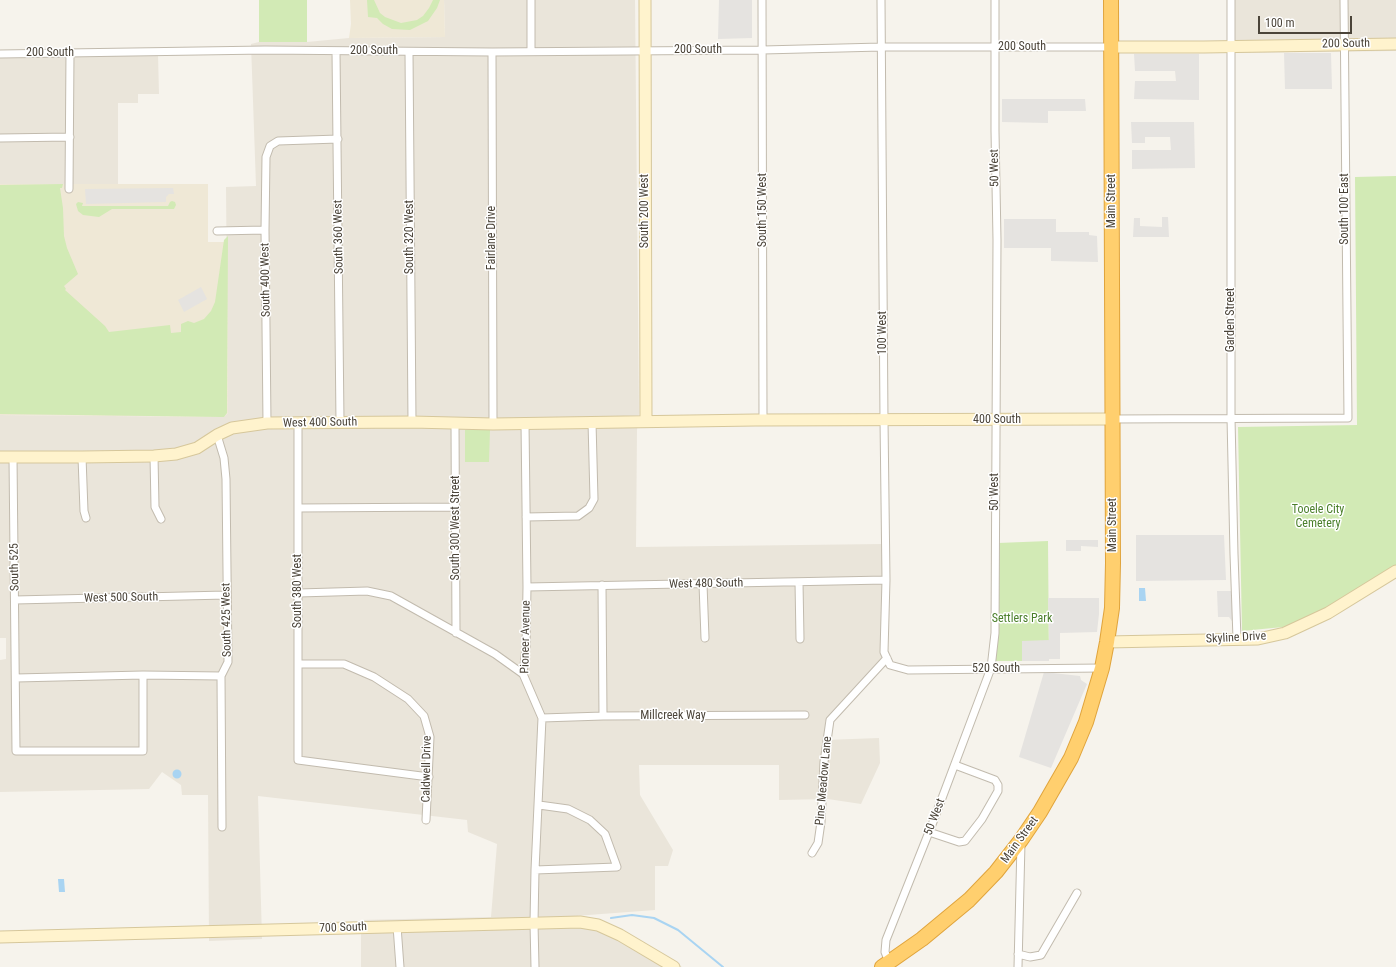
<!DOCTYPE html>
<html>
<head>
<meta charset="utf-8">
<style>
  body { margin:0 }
  #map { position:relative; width:1396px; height:967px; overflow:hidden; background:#f6f3ec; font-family:"Roboto Condensed",sans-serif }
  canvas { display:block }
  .scale { position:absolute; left:1258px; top:16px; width:94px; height:18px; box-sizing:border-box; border:2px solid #4b4439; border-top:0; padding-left:5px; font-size:12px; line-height:14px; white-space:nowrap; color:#4b4439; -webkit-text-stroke:3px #fff; paint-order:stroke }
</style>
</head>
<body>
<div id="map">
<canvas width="1396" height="967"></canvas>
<div class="scale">100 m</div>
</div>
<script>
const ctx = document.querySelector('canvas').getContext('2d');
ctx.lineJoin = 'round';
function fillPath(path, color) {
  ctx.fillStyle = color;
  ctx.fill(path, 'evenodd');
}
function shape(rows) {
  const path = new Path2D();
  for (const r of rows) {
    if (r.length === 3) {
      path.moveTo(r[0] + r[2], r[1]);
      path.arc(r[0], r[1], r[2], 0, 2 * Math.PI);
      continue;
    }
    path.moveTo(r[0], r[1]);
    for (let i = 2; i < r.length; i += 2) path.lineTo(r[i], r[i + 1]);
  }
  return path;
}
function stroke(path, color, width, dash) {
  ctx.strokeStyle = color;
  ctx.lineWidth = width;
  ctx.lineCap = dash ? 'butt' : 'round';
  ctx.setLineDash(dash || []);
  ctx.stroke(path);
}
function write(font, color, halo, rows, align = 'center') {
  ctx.font = font + ' "Roboto Condensed",sans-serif';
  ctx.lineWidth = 3;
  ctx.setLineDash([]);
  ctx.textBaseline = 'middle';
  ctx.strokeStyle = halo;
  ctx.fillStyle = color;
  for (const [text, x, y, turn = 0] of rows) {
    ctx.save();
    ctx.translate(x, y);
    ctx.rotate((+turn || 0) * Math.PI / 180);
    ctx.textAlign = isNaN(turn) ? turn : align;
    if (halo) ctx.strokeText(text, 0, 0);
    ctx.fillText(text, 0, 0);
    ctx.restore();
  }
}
fillPath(shape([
  [444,0,635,0,639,414,637,430,636,547,882,544,885,658,825,722,825,740,879,738,880,763,861,804,828,799,779,800,779,765,639,765,640,795,673,850,668,866,655,866,655,910,575,916,623,930,682,967,361,967,361,920,491,917,497,844,468,832,467,820,258,796,262,939,209,941,208,795,182,795,181,785,162,772,149,789,0,792,0,660,6,659,6,638,0,638,0,415,224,417,228,413,226,187,256,186,251,44,259,42,307,42,349,38,445,37],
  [1231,0,1396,0,1396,51,1232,53],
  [0,54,158,54,159,94,138,94,138,103,118,103,118,184,0,184]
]), '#eae5da');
fillPath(shape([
  [350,0,444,0,445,37,349,38,351,24],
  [0,184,208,184,208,242,227,242,228,413,224,417,0,415]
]), '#efe8d6');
fillPath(shape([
  [259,0,307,0,307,42,259,42],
  [367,0,374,0,380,13,385,17,401,23,417,20,423,16,429,8,433,0,440,0,437,8,428,21,410,30,392,29,383,24,377,18,368,17],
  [1396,176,1396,566,1308,619,1283,627,1242,631,1238,427,1357,425,1355,177],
  [63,184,62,188,60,188,63,208,64,236,67,248,78,274,64,286,66,289,65,290,105,326,109,332,170,325,171,333,181,332,181,324,188,321,194,323,204,319,211,311,215,302,224,240,228,236,227,413,224,417,0,414,0,185],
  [172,201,175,202,176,205,174,209,112,209,99,217,83,215,78,211,76,204,78,202,83,203,82,206,168,206,170,202],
  [465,430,490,430,489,462,465,462],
  [1048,541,1049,661,994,661,998,543]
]), '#d2eab5');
fillPath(shape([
  [719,0,752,0,752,38,718,39],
  [1284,53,1331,53,1332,89,1285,89],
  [1134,54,1199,54,1199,100,1134,99,1135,81,1176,81,1175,71,1135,71],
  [1002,99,1085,99,1086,111,1048,111,1048,123,1002,122],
  [1131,122,1194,122,1195,168,1132,169,1132,150,1171,150,1170,137,1145,137,1145,143,1132,143],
  [173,188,174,194,169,194,166,197,166,202,86,204,85,189],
  [1162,217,1168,217,1169,237,1133,237,1134,218,1140,218,1140,226,1162,227],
  [1004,219,1056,219,1056,232,1089,232,1089,235,1097,236,1098,262,1051,261,1051,248,1004,248],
  [201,287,207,299,184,312,178,300],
  [1136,535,1224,535,1226,580,1136,581],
  [1066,540,1098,540,1098,547,1081,546,1081,551,1066,551],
  [1217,591,1233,591,1234,624,1229,617,1218,617],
  [1048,598,1099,598,1099,614,1097,632,1060,633,1060,659,1049,659,1049,661,1022,661,1022,641,1049,640],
  [1044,672,1080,676,1081,680,1087,684,1051,768,1019,757]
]), '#e5e3e0');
fillPath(shape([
  [1139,588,1145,588,1146,601,1139,601],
  [177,774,4.5],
  [58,879,64,879,65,892,59,892]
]), '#a9d4f2');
stroke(shape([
  [611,918,632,915,654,918,678,930,723,967]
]), '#a9d4f2', 2);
const street = shape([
  [531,0,531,51],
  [762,0,763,420],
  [881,0,884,420,886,580,884,652,890,665,908,670,1102,668],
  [1231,0,1231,418,1234,554,1237,639],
  [336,51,340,422],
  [409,52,412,422],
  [492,52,493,424],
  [0,54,265,50,492,52,763,50,881,47,1111,47],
  [0,138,70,137],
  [69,189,70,53],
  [217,231,265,230],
  [1112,419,1348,418,1344,0],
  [267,423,265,230,266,157,270,146,278,141,338,139],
  [298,423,298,760,429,777],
  [455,423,456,633],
  [525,423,527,587,526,647,523,674,542,718,535,870,534,923,535,967],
  [217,435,224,458,226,479,228,662,221,676,222,827],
  [154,456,155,507,161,519],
  [13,457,16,751,143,751,143,675],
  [82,457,84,511,86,518],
  [298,508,456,507],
  [526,517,578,516,589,508,594,499,592,422],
  [799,582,800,639],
  [703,584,705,638],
  [602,585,603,716],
  [527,587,886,580],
  [299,593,367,591,391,596,495,654,523,674],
  [15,600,226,595],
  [298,664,344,664,374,677,408,699,424,716,430,737,426,820],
  [16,678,143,675,221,676],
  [542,718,603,716,805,715],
  [929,832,959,842,965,841,982,819,998,791,998,785,995,780,955,765],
  [812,853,818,843,821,822,824,762,830,720,887,658],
  [535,870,617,867,605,834,590,820,568,809,539,805],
  [397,926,400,967],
  [1018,954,1030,957,1041,955,1077,893],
  [889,962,885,952,886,940,933,822,991,668,995,633,997,240,995,131,995,0],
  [1018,967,1021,843]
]);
const secondary = shape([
  [645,0,646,421],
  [1111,47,1204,47,1396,44],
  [0,457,82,457,154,456,176,454,197,448,217,435,232,428,267,423,412,422,493,424,755,420,1112,419],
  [1107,642,1258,639,1285,633,1328,613,1396,571],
  [0,937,580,922,598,925,620,935,674,967]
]);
const highway = shape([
  [882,967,922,939,969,900,996,872,1021,840,1040,812,1071,758,1086,722,1102,668,1107,642,1112,608,1113,563,1111,0]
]);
stroke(street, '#c2bbae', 9);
stroke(secondary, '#d6c79b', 13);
stroke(highway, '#e0a43c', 16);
stroke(street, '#fff', 7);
stroke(secondary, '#fff3cd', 11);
stroke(highway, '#ffcf6e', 14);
write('12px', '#4b4439', '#fff', [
  ["200 South",1346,44,-1],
  ["200 South",1022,47],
  ["200 South",698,50],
  ["200 South",374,51],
  ["200 South",50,53],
  ["50 West",995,168,-91],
  ["Main Street",1112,201,-90],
  ["South 100 East",1345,209,-90],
  ["South 150 West",763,210,-90],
  ["South 200 West",645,211,-90],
  ["South 360 West",339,237,-91],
  ["South 320 West",410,237,-90],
  ["Fairlane Drive",492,238,-90],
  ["South 400 West",266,280,-91],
  ["Garden Street",1231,320,-90],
  ["100 West",883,333,-90],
  ["400 South",997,420],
  ["West 400 South",320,423,-1],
  ["50 West",995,492,-90],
  ["Main Street",1113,525,-90],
  ["South 300 West Street",456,528,-90],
  ["South 525",15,567,-91],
  ["West 480 South",706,584,-1],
  ["South 380 West",298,591,-90],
  ["West 500 South",121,598,-1],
  ["South 425 West",227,620,-91],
  ["Pioneer Avenue",526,637,-89],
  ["Skyline Drive",1236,638,-3],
  ["520 South",996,669],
  ["Millcreek Way",673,716],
  ["Caldwell Drive",427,769,-89],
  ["Pine Meadow Lane",824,781,-85],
  ["50 West",935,817,-69],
  ["Main Street",1020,840,-54],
  ["700 South",343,928,-2]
]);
write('12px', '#4a7f2a', '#fff', [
  ["Tooele City",1318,510],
  ["Cemetery",1318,524],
  ["Settlers Park",1022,619]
]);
</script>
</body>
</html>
